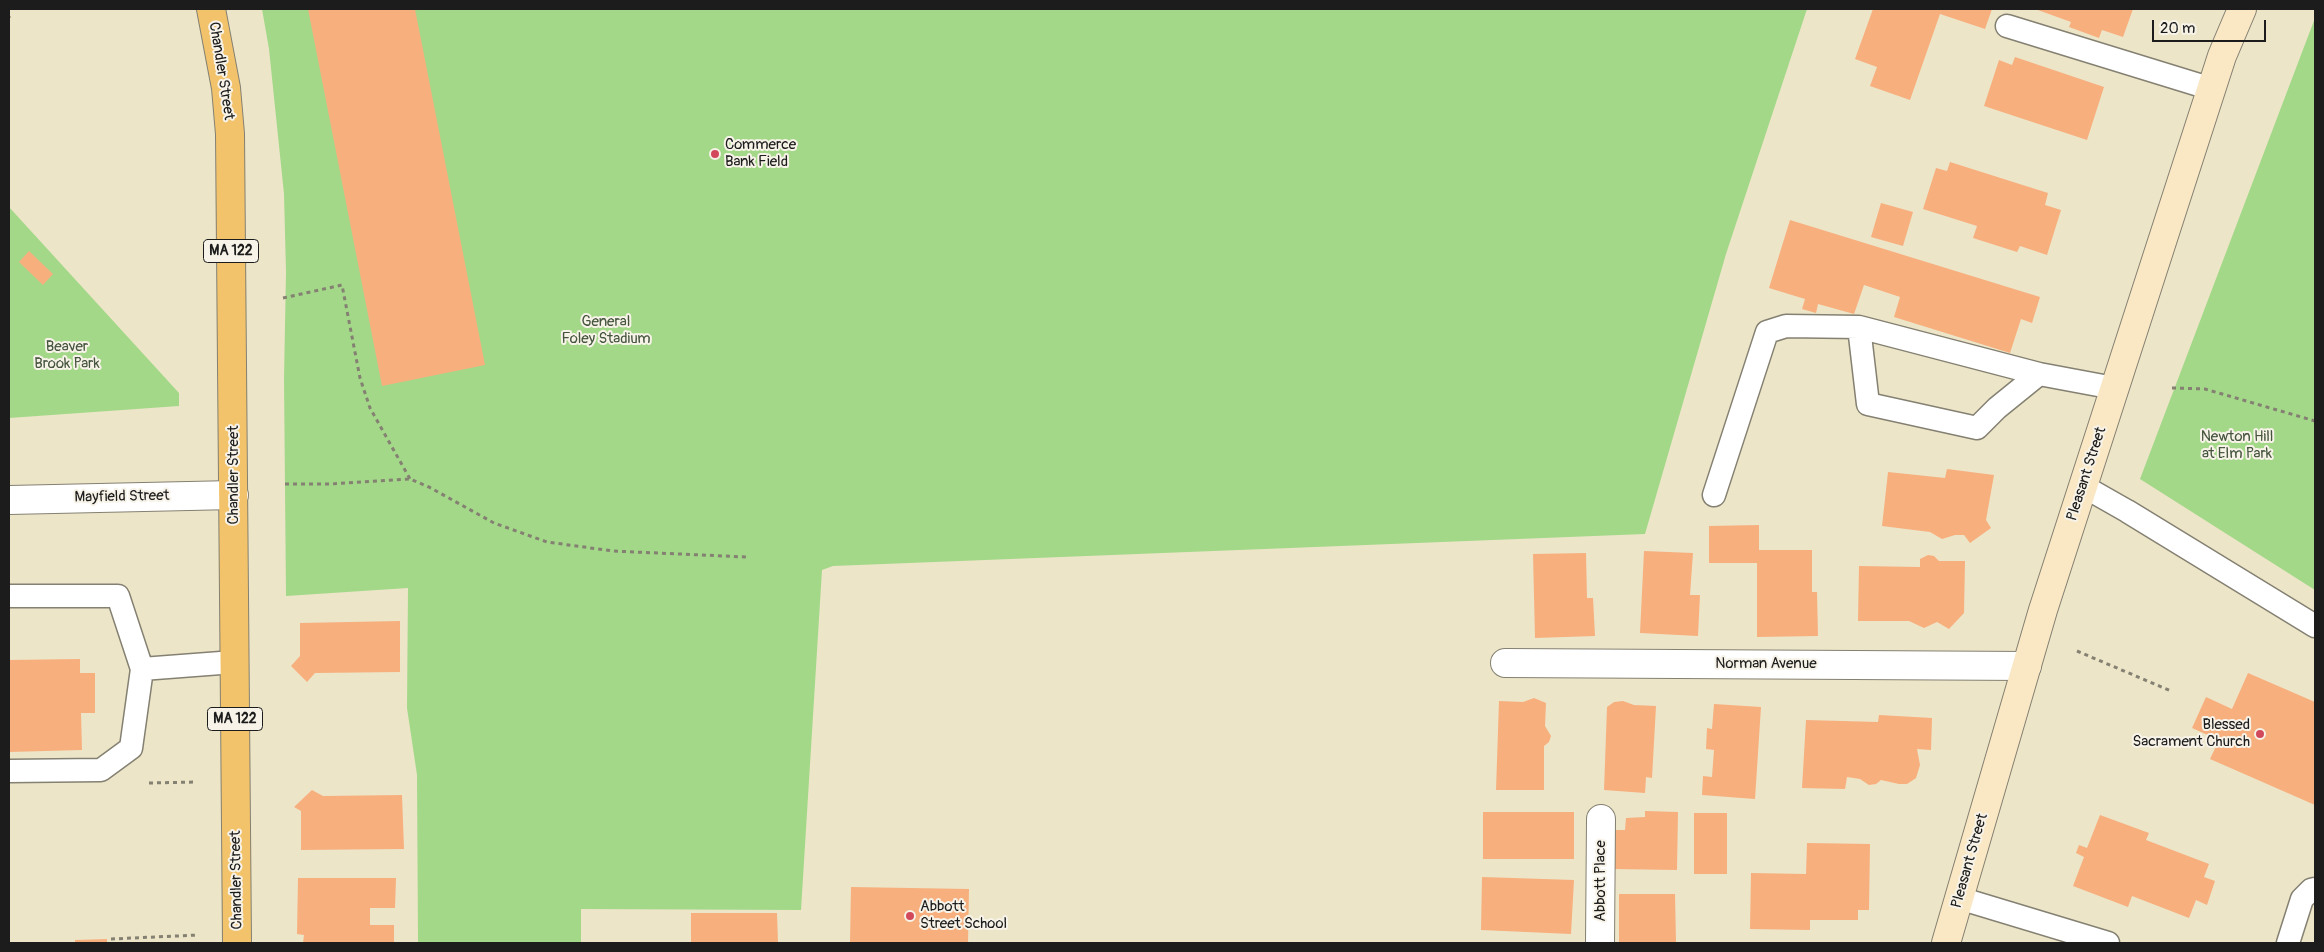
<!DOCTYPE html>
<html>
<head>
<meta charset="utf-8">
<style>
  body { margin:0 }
  #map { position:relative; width:2324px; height:952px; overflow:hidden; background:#ede5c8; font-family:Pangolin,sans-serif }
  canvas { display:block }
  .frame { position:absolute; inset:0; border:10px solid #1c1c1c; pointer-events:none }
  .scale { position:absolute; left:2152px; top:20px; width:114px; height:22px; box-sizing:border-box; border:2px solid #1c1c1c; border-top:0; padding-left:6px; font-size:15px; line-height:18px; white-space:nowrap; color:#1c1c1c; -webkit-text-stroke:4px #f7f3e8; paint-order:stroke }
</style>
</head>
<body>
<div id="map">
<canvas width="2324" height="952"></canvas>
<div class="frame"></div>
<div class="scale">20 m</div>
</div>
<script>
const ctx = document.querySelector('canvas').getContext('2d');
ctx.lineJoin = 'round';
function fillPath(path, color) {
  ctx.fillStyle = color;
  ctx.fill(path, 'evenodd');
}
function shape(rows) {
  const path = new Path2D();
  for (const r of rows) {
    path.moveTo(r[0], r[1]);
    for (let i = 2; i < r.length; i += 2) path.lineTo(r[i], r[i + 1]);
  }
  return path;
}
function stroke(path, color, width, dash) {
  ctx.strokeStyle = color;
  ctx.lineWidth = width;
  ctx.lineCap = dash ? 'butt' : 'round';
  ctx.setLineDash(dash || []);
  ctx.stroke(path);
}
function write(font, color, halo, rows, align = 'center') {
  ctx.font = font + ' Pangolin,sans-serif';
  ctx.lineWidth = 4;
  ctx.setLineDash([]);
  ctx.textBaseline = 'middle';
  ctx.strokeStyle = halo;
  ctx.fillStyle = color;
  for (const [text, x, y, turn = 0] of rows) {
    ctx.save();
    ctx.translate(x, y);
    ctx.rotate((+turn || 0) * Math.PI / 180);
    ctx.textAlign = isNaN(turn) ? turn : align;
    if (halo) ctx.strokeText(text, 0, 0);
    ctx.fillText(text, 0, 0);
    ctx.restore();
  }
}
fillPath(shape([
  [262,9,1807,9,1726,254,1645,534,833,566,822,570,801,910,581,909,581,943,418,943,417,775,407,708,408,588,286,596,284,379,286,272,284,194,269,49],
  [2315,18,2315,590,2140,479],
  [9,207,179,393,179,406,9,418]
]), '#a3d889');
fillPath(shape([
  [308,9,415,9,485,365,382,386],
  [1873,9,1992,9,1985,29,1940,14,1910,100,1870,86,1877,67,1855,59],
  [2035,9,2133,9,2123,37,2102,30,2099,38,2069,27,2071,22],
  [2015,57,2104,87,2087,140,1984,106,1999,60,2012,65],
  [1950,162,2048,193,2045,205,2061,210,2047,255,2020,246,2017,252,1973,238,1977,226,1923,209,1936,168,1947,171],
  [1881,203,1913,212,1903,246,1871,237],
  [1790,220,2040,297,2032,323,2021,319,2010,353,1894,317,1900,297,1864,285,1854,314,1818,304,1816,313,1802,309,1805,299,1769,288],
  [29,251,53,274,43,285,19,262],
  [1947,469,1994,475,1986,520,1991,528,1970,543,1964,535,1955,535,1942,539,1930,532,1882,526,1888,472,1945,478],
  [1759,525,1759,550,1812,550,1812,592,1817,592,1818,636,1757,637,1757,563,1709,563,1709,526],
  [1644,551,1693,553,1690,595,1700,595,1698,636,1640,633],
  [1586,553,1587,598,1593,598,1595,636,1535,638,1533,554],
  [1928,555,1934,556,1939,561,1965,561,1964,613,1949,629,1937,622,1924,628,1909,621,1858,621,1859,566,1920,567,1920,559],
  [400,621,400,672,315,673,307,682,291,666,300,656,300,623],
  [80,659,80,673,95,673,95,713,81,713,82,750,9,752,9,660],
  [2248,673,2315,702,2315,805,2210,759,2219,740,2192,728,2206,697,2232,709],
  [1534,698,1546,703,1545,726,1551,736,1549,742,1544,746,1544,790,1496,790,1499,701,1523,702],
  [1623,701,1634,705,1656,706,1652,778,1646,777,1645,793,1604,790,1607,707,1614,702],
  [1714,704,1761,707,1755,799,1702,795,1703,776,1712,777,1714,750,1706,749,1707,728,1712,729],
  [1879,715,1932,718,1931,750,1917,749,1920,765,1916,778,1907,784,1899,784,1881,780,1876,784,1869,785,1860,779,1847,777,1845,789,1802,788,1806,720,1878,722],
  [312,790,323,796,402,795,404,849,301,850,301,811,294,807],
  [1645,811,1678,812,1677,870,1612,869,1613,830,1625,830,1626,818,1645,817],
  [1483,812,1574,812,1574,859,1483,859],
  [1694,813,1727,813,1727,874,1694,874],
  [2100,815,2149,833,2146,840,2209,864,2204,877,2215,881,2207,905,2196,900,2189,918,2132,896,2128,907,2073,886,2084,857,2076,853,2079,845,2087,848],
  [1807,843,1870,844,1869,910,1858,910,1858,920,1810,920,1810,930,1750,929,1751,873,1806,874],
  [1482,877,1574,880,1571,934,1481,930],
  [298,878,396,878,395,908,370,908,370,925,394,925,394,943,303,943,304,935,297,934],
  [851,887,969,889,968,943,850,943],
  [1619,894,1675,894,1676,943,1619,943],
  [691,913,777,913,778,943,691,943],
  [107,939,107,943,75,943,75,940]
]), '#f7af7e');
const service = shape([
  [2007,26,2212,89],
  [1859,327,1868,404,1977,428,1997,408,2039,374,2114,388],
  [2083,486,2127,511,2315,626],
  [1714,495,1767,332,1786,326,1859,327,2039,374],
  [9,596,118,596,142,669,131,748,101,770,9,771],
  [142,669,234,662],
  [1959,898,2108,943],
  [2288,943,2302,899,2311,890,2315,889]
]);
const minor = shape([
  [9,500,234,495],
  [1505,663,2027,666],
  [1600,943,1601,819]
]);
const secondary = shape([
  [1946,943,2043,610,2222,56,2242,9]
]);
const primary = shape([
  [211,9,226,88,230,134,237,943]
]);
stroke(service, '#848072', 25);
stroke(minor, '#848072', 30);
stroke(secondary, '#848072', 30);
stroke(primary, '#848072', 30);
stroke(shape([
  [9,17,10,16],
  [283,298,342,285,360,378,370,408,410,479],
  [2172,388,2205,389,2315,421],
  [285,484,331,484,410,479,429,487,494,523,547,542,613,551,746,557],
  [2077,651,2171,691],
  [149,783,196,782],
  [111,939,198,935]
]), '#848072', 3, [4, 4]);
stroke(service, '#fff', 22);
stroke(minor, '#fff', 28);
stroke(secondary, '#fae7c3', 28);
stroke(primary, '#f2c36a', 28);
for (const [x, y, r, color] of [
  [715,154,5,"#d1495b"],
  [2260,734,5,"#d1495b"],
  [910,916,5,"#d1495b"]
]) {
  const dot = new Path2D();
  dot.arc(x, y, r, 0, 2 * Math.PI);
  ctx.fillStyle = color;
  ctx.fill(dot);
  stroke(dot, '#f7f3e8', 2);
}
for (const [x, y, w] of [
  [231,251,55],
  [235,719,55]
]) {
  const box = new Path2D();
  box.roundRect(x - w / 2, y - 11.5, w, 23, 4);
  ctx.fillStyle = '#f7f3e8';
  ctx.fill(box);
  stroke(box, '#1c1c1c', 1);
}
write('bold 14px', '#1c1c1c', null, [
  ["MA 122",231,251],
  ["MA 122",235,719]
]);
write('15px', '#1c1c1c', '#f7f3e8', [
  ["Chandler Street",221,71,81],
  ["Pleasant Street",2087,474,-72],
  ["Chandler Street",234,475,-90],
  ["Mayfield Street",122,497,-1],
  ["Norman Avenue",1766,664],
  ["Pleasant Street",1970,861,-74],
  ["Chandler Street",237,880,-91],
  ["Abbott Place",1601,881,-90]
]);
write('15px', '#1c1c1c', '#f7f3e8', [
  ["Commerce",725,145],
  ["Bank Field",725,162],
  ["Blessed",2250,725,"right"],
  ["Sacrament Church",2250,742,"right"],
  ["Abbott",920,907],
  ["Street School",920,924]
], 'left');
write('15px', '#44543d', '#f7f3e8', [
  ["General",606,322],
  ["Foley Stadium",606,339],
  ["Beaver",67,347],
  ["Brook Park",67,364],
  ["Newton Hill",2237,437],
  ["at Elm Park",2237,454]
]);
</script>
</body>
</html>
